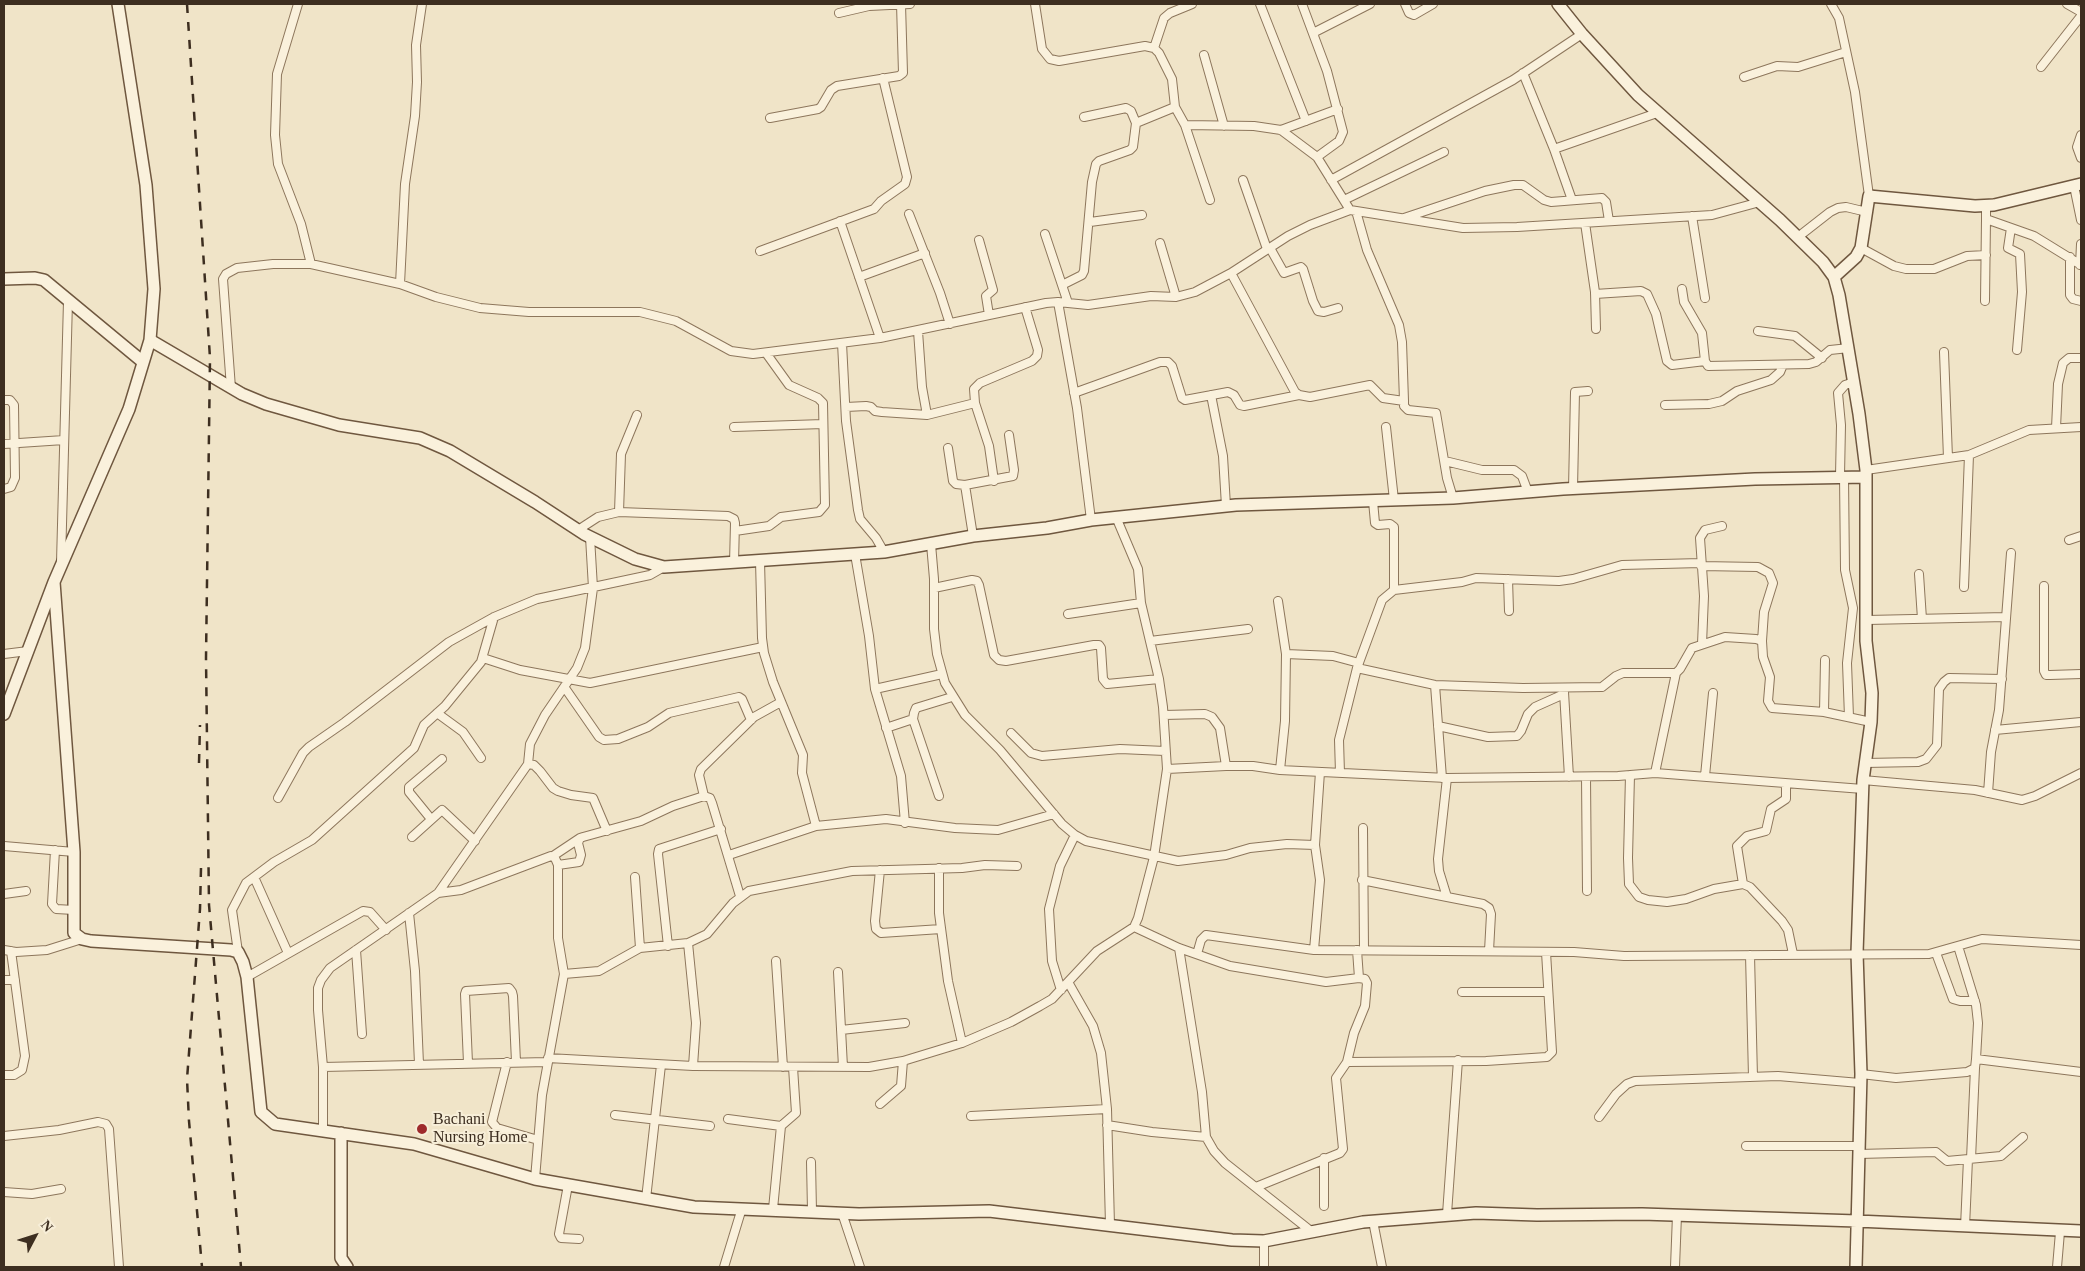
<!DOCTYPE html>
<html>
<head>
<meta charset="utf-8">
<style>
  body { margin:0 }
  #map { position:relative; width:2085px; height:1271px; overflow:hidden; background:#f0e4c8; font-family:"Times New Roman",serif }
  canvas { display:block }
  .frame { position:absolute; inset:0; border:5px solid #3d2e20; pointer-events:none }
  .north { position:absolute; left:10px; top:1211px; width:50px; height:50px; -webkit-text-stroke:4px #f7eed8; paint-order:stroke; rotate:50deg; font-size:14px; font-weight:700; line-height:20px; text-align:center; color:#3d2e20 }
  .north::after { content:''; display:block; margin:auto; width:18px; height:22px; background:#3d2e20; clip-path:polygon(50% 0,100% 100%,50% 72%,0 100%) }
</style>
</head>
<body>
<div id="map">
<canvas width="2085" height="1271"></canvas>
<div class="frame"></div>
<div class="north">N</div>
</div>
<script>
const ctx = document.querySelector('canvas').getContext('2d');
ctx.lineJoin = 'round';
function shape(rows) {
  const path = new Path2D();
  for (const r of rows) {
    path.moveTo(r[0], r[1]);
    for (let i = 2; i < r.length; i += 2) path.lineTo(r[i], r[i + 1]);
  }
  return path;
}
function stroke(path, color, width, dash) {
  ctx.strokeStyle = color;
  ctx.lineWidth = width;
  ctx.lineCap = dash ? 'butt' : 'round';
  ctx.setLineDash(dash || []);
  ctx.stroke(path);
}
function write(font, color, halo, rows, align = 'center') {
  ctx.font = font + ' "Times New Roman",serif';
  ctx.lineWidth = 4;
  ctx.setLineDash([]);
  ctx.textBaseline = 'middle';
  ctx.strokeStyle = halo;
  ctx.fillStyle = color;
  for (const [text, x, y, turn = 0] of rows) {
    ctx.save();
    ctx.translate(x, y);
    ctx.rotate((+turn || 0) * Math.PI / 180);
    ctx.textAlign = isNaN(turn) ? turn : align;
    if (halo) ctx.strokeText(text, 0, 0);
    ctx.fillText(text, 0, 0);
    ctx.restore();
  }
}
const street = shape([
  [298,4,277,74,275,135,278,164,301,224,311,264],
  [1035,4,1042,49,1050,59,1059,61,1145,46,1154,48,1159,53,1172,79,1175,107,1185,125,1254,126,1281,130,1317,157],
  [1260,4,1306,121],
  [1405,4,1409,13,1414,15,1433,4],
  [1831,4,1839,18,1855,92,1869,196],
  [2067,4,2081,12],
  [839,13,869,6,910,4],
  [1313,33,1370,4],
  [1154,48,1164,18,1170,13,1192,4],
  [1204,55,1224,126],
  [2041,67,2081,16],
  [1523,73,1554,149,1572,200],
  [1744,77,1777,66,1798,67,1846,52],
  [1084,117,1126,108,1131,111,1136,123],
  [770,118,818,109,821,107,831,90,837,86,899,76,903,73,901,4],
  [1185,125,1210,200],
  [1281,130,1338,109],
  [2081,135,2077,147,2081,158],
  [1554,149,1657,113],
  [1243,180,1267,249],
  [1331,180,1513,80,1582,34],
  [2074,186,2081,220],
  [1344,200,1444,152],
  [1986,206,1986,219,2034,236,2081,265],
  [1350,210,1463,228,1517,227,1712,215,1760,202],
  [1356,211,1367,250,1399,325,1402,342,1404,401],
  [909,214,940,293,950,324],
  [1692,216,1705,298],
  [1404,218,1485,191,1514,185,1523,185,1544,200,1551,202,1602,198,1606,202,1609,221],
  [840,221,880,338],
  [1090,222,1142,215],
  [1585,223,1595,292,1596,329],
  [2011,228,2008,248,2020,254,2022,292,2017,350],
  [1045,234,1068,303],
  [1798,237,1830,212,1838,208,1846,207,1867,212],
  [979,240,993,290,986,296,989,315],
  [1160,243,1176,297],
  [1270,248,1284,273,1301,267,1303,269,1313,301,1318,311,1324,312,1338,308],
  [1861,248,1894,266,1906,269,1934,269,1967,256,1986,255],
  [760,251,874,209,881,201,905,184,907,177,883,78],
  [2070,257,2070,295,2073,299,2081,301],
  [2080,265,2081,244],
  [1231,273,1295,392,1299,395,1310,397,1370,385,1383,398,1404,401,1404,406,1408,410,1436,413,1447,478,1453,498],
  [859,277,925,253],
  [400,284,405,184,415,116,417,82,416,45,422,4],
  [1062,285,1082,275,1084,271,1092,182,1096,164,1099,161,1130,150,1133,147,1136,123,1175,107],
  [1682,289,1684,302,1702,333,1705,361,1708,366,1809,364,1816,362,1830,350,1849,348],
  [1595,294,1641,291,1647,294,1656,314,1667,361,1672,365,1705,361],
  [1985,301,1986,219],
  [1058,302,1088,305,1151,296,1176,297,1195,292,1231,273,1288,236,1310,225,1350,210,1317,157,1339,141,1343,132,1327,71,1302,4],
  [918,331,922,387,927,415],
  [1758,331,1795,336,1822,358],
  [842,343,846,421,858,510,860,519,876,538,884,552],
  [1944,352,1948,458],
  [231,388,223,279,226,274,237,268,273,264,311,264,400,284,436,297,480,308,529,312,640,312,676,321,731,351,753,354,880,338,1046,303,1058,302,1077,408,1091,520],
  [1074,393,1160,362,1168,362,1172,366,1182,398,1185,400,1228,392,1234,395,1240,405,1244,406,1299,395],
  [1211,395,1223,456,1226,506],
  [4,400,10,400,14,405,15,478,11,487,4,489],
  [1665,405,1709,404,1722,401,1737,391,1771,380,1780,372,1783,365],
  [846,407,866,406,871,407,875,411,882,412,927,415,975,403],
  [734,427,823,424],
  [1386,427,1394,500],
  [2056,428,2058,384,2063,363,2069,358,2081,358],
  [4,444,64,440],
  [948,448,953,481,956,484,965,485,973,536],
  [1445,461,1482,470,1514,470,1522,476,1528,492],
  [1866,470,1969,455,2029,430,2081,427],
  [1840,476,1841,425,1838,393,1845,385,1854,382],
  [1844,476,1845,570,1853,608,1847,663,1849,717],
  [994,481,989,446,975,403,974,389,980,383,1032,361,1037,356,1038,350,1025,307],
  [965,485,1013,476,1014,470,1009,435],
  [1573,489,1575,392,1588,391],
  [619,512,621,454,637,415],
  [578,530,598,517,619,512,728,516,734,519,735,523,734,563],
  [735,531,769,526,781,517,819,512,825,505,823,403,818,398,789,385,766,353],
  [2069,540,2081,536],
  [931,544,934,579,934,629,937,654,945,683,965,715,1000,750,1062,824,1075,835,1086,841,1178,861,1226,855,1250,848,1287,844,1315,845],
  [855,554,869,636,875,689,942,674],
  [760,561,762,638,764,653,773,682,803,755,802,773,816,826],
  [61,562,68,301],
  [1701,566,1758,567,1769,573,1773,583,1764,612,1762,641],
  [1919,574,1922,619],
  [1508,579,1509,611],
  [2044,586,2044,671,2046,675,2050,675,2081,674],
  [1964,587,1969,455],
  [934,588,972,580,977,581,979,585,994,655,999,660,1006,661,1094,645,1099,645,1101,648,1103,679,1107,684,1159,679],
  [1394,590,1462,582,1476,578,1559,581,1573,579,1622,565,1701,563],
  [1278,601,1286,654,1333,656,1359,663],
  [1068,614,1141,603],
  [1867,620,2006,617],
  [1150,641,1248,629],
  [1702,644,1704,596,1700,538,1705,530,1722,526],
  [4,654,28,651],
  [483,658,520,670,590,683,763,647],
  [1357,668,1435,685,1523,688,1602,687,1616,676,1623,673,1676,673,1680,669,1692,648,1725,637,1756,639,1762,641,1763,657,1770,677,1768,701,1772,708,1824,712,1871,722],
  [1435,685,1442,778],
  [565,688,599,737,604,740,618,739,648,727,669,713,739,697,742,699,751,720],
  [875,689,901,776,905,823],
  [1564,692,1569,777],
  [1824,712,1825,660],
  [437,713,463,732,481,758],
  [1164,715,1205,714,1212,717,1220,728,1226,766],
  [1438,726,1488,737,1517,736,1521,731,1528,714,1535,707,1564,694],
  [886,728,913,719],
  [1995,730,2081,722],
  [1011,733,1031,753,1042,756,1120,749,1165,751],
  [1865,763,1918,762,1926,759,1937,745,1939,689,1944,682,1949,678,2002,679],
  [528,764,534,765,540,771,553,788,558,791,571,795,593,798,607,831],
  [1167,769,1226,766,1253,766,1280,770,1447,778,1618,776,1655,773,1863,789],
  [1280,770,1285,721,1286,654],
  [1340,773,1339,740,1357,668,1382,600,1394,590,1394,527,1390,524,1378,525,1375,523,1373,501],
  [1655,773,1676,673],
  [1630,775,1628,858,1629,884,1639,897,1648,900,1667,902,1686,899,1714,889,1743,884,1750,887,1782,921,1788,930,1793,954],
  [1705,776,1713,693],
  [1586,777,1587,891],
  [1447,778,1438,859,1439,871,1447,897,1483,904,1489,908,1491,914,1489,951],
  [1863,780,1975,790,2022,800,2035,796,2081,773],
  [1988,793,1991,752,1999,710,2011,553],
  [704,796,699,775,701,769,754,717,781,702],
  [939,796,913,719,914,713,916,708,952,697],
  [278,798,303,753,309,747,345,722,449,642,494,617,537,599,650,575,664,567],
  [431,819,409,792,409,787,442,759],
  [1363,828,1364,949],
  [412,837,442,810,475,841],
  [4,846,74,852],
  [55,850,52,904,56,909,74,910],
  [729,855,816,826,886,819,955,828,998,830,1054,814],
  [553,856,580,838],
  [558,865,579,862,581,855,578,843,580,838,583,837,641,821,673,806,704,796,710,798,712,803,740,896],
  [939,868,939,913,948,981,962,1043],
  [880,870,875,921,876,929,881,933,941,929],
  [254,877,288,953],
  [635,877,640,948],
  [1362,880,1447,897],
  [1743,884,1737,846,1747,836,1766,831,1771,809,1786,799,1786,784],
  [438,893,461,890,551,856,555,858,558,865,558,938,564,974,542,1095,535,1179],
  [4,894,26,891],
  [409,913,415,971,419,1064],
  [1134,927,1179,948,1230,966,1326,982,1359,978,1357,950],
  [688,943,696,1023,693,1066],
  [668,946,658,854,659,849,721,829],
  [1958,946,1976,1005,1978,1023,1976,1059],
  [1179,948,1202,1092,1206,1137,1214,1151,1225,1163,1312,1232],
  [4,950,16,952,47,950,82,939],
  [356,950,362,1034],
  [1314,950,1320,880,1315,845,1320,772],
  [238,952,232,910,246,883,274,862,312,840,414,748,424,725,445,706,481,662,494,617],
  [1936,953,1953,999,1960,1001,1975,1001],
  [1197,954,1201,940,1206,935,1314,950,1574,952,1624,956,1929,954,1982,939,2081,945],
  [1750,955,1753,1077],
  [776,961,783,1067],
  [838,972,843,1067],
  [564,974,599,971,640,948,688,943,707,934,733,903,749,891,852,871,962,868,985,865,1017,866],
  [247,977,363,911,370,912,386,930],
  [4,980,15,980],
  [1068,982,1093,1026,1101,1053,1107,1109,1110,1225],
  [1061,990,1052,961,1049,909,1060,866,1075,835],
  [1462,992,1548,992],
  [841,1030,905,1023],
  [548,1058,693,1066,869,1067,903,1061,962,1043,1011,1022,1040,1006,1052,999,1097,951,1134,927,1138,918,1154,857,1167,769,1163,707,1159,679,1141,603,1138,569,1116,517],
  [507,1062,492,1122,497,1128,538,1140],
  [1347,1062,1486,1061,1547,1057,1552,1052,1546,952],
  [468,1063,465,994,466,991,509,988,512,992,513,996,516,1062],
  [323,1067,547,1062],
  [1861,1074,1896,1078,1967,1072,1975,1068,1976,1059,2081,1072],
  [4,1075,14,1075,22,1070,25,1056,11,951],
  [880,1104,901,1086,903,1061],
  [615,1115,710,1126],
  [971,1116,1107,1109],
  [1599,1117,1616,1094,1627,1084,1635,1081,1778,1076,1860,1083],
  [728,1119,781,1126],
  [1107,1125,1152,1132,1206,1137],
  [323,1130,323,1067,318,1010,318,988,321,980,330,968,438,893,528,764,530,744,545,715,577,668,585,648,593,588,590,537],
  [4,1136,59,1130,98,1122,106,1124,109,1129,119,1267],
  [1746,1146,1859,1146],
  [1859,1154,1936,1152,1947,1161,2001,1156,2023,1137],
  [1324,1158,1324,1206],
  [1971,1159,1975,1068],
  [811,1162,812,1211],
  [568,1185,559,1234,561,1238,579,1239],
  [1256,1187,1340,1153,1343,1149,1336,1078,1347,1062,1354,1033,1365,1006,1367,983,1365,979,1359,978],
  [4,1192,32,1194,61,1189],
  [646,1199,661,1065],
  [773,1209,781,1126,796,1113,793,1067],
  [842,1213,860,1267],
  [1447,1214,1458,1060],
  [1373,1221,1382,1267],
  [1965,1227,1968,1159],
  [1264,1241,1264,1267],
  [724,1267,742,1208],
  [1675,1267,1677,1215],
  [2057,1267,2060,1232]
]);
const secondary = shape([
  [1558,4,1582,34,1638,95,1780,220,1823,262,1834,277,1839,295,1859,414,1866,470,1866,641,1872,693,1871,722,1863,780,1857,953,1861,1074,1856,1267],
  [1834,277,1856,257,1861,248,1869,196,1975,206,1994,205,2081,184],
  [4,279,35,278,44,280,143,362],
  [150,340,242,394,266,404,339,425,420,438,450,451,535,502,584,534,635,559,664,567,884,552,973,536,1047,528,1091,520,1236,505,1453,498,1563,489,1755,479,1866,477],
  [54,582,74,852,74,933,82,939,91,941,231,950,238,952,243,962,247,977,261,1112,275,1124,414,1144,535,1179,694,1207,859,1214,989,1211,1232,1240,1264,1241,1363,1222,1476,1213,1537,1215,1642,1214,1857,1221,2081,1231],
  [4,714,54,582,129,409,150,340,154,289,146,185,118,4],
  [341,1133,341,1258,347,1267]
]);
stroke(street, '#8d765c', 10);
stroke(secondary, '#6f573f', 14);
stroke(street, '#faf1dc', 8);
stroke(secondary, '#faf1dc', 11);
stroke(shape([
  [187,4,210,358,206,658,209,905,241,1267],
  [199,763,200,725],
  [201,868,200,909,187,1079,189,1121,202,1267]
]), '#3d2e20', 2.5, [9, 9]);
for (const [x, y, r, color] of [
  [422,1129,6,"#9e2a2b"]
]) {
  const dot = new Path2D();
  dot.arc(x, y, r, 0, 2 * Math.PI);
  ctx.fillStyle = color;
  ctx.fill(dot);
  stroke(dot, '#f7eed8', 2);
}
write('16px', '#3d2e20', '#f7eed8', [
  ["Bachani",433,1120],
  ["Nursing Home",433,1138]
], 'left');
</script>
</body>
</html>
